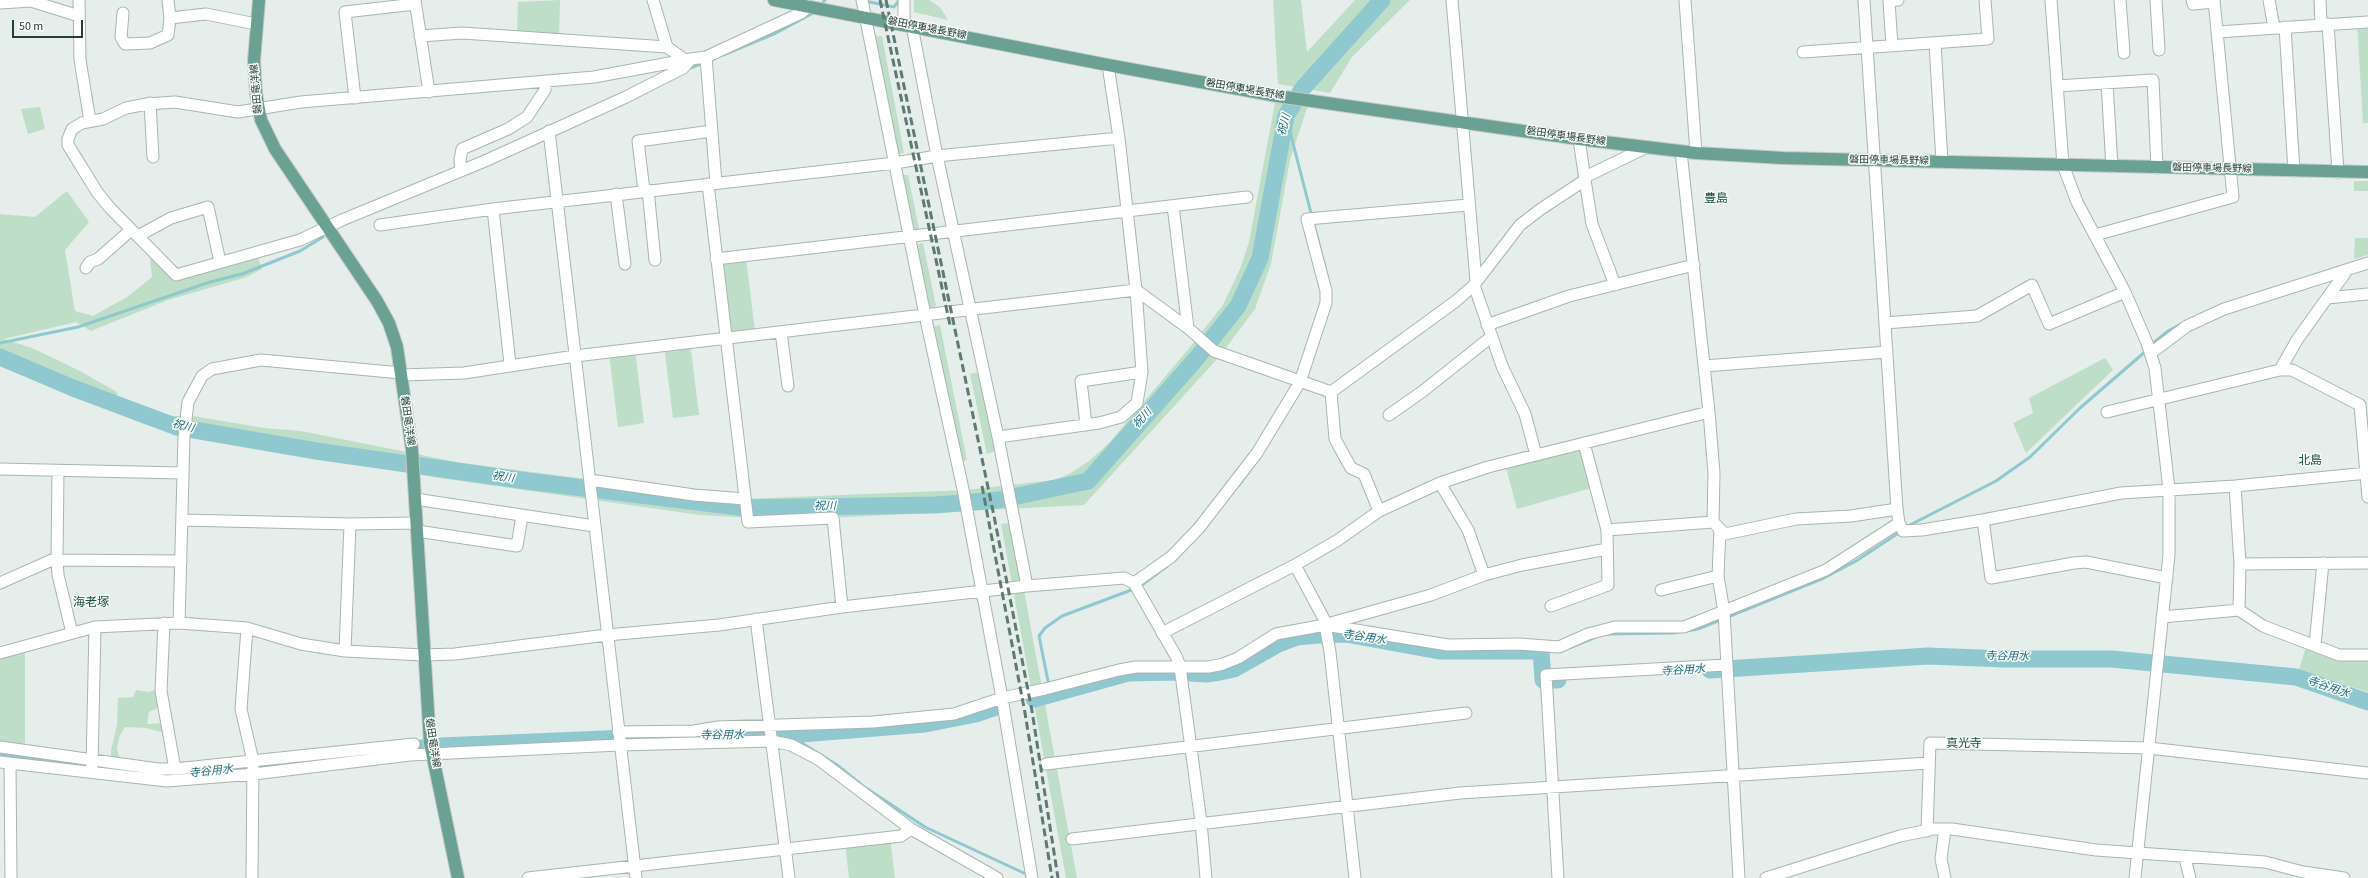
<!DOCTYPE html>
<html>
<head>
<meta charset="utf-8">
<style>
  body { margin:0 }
  #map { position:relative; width:2368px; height:878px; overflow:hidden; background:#e5eeea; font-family:"Source Sans 3",sans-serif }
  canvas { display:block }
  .scale { position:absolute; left:12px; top:20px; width:71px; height:18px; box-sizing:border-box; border:2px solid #253f37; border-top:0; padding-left:5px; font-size:12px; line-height:14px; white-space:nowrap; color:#253f37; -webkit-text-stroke:3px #f6faf8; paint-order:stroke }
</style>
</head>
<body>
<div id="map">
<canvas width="2368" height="878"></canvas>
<div class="scale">50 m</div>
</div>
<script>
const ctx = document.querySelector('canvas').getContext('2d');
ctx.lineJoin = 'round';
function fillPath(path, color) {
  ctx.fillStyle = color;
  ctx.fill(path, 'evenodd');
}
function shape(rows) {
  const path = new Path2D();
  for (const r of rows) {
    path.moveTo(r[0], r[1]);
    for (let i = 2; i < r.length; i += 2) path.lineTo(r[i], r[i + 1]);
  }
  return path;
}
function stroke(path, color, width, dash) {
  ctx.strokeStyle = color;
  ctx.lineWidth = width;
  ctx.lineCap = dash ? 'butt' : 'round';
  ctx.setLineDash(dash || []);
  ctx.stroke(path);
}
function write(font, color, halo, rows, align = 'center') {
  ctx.font = font + ' "Source Sans 3","Noto Sans JP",sans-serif';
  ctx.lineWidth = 3;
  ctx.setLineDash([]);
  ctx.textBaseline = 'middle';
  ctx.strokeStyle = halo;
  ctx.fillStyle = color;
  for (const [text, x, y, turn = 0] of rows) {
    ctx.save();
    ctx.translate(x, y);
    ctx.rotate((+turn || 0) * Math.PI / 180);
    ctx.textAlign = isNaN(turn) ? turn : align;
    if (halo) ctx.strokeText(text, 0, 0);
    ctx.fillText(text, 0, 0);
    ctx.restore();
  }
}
fillPath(shape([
  [560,0,559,39,517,36,518,2],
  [914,0,929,0,940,7,948,20,914,12],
  [1273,0,1301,0,1307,52,1355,0,1410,0,1352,57,1330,93,1278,84],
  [2357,22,2368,22,2368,123,2363,123],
  [882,36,904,153,896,155,873,37],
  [1278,87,1308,105,1290,160,1271,264,1255,309,1219,357,1084,505,789,520,700,515,446,479,200,439,144,424,0,362,0,353,9,357,0,352,0,214,35,217,67,191,89,222,65,250,75,311,93,316,127,297,152,277,150,259,153,257,173,281,256,252,262,269,247,277,168,300,91,331,76,322,4,339,32,348,78,370,117,392,118,400,169,416,193,416,264,428,301,431,462,463,742,499,966,490,1054,480,1069,474,1089,461,1108,444,1186,352,1223,305,1240,269,1249,242],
  [40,107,45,129,28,134,21,109],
  [902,175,908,175,919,229,912,231],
  [2354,181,2368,181,2368,191,2354,191],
  [2355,238,2368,238,2368,255,2354,259],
  [923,243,936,306,927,308,914,245],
  [746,258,755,331,729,334,720,261],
  [940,325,967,460,957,463,930,328],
  [690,342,699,415,673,418,664,345],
  [635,350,644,423,618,427,609,353],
  [2105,358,2113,370,2026,453,2013,423,2033,413,2029,398],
  [979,372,996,451,987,454,970,374],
  [1584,443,1595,487,1517,509,1505,464],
  [1011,523,1025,596,1077,878,1066,878,1001,524],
  [2307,643,2348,655,2368,655,2368,692,2299,670],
  [25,651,25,750,0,747,0,652],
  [136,690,149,692,156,690,158,708,149,712,147,724,166,723,165,733,146,728,125,727,120,735,117,748,119,758,111,756,111,751,117,725,118,698,133,697],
  [890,837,895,878,849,878,845,843]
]), '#bfdec7');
stroke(shape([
  [865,1,894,7,899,0],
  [820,6,825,0],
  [723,55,776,33,815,12],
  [687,69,704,63],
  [1286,116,1329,283],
  [0,343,78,327,210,282,242,274,300,251,323,237],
  [2151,345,2168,331,2181,324],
  [1239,485,1250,470],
  [1908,526,1996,481,2030,457,2080,408,2146,351],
  [1139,587,1166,567],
  [1607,634,1673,633,1698,629,1824,578,1856,561,1900,532],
  [1561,651,1594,638],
  [1051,696,1039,636,1045,628,1062,616,1134,589],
  [789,735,837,765,863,786,925,827,1028,875]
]), '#90c8d0', 3);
stroke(shape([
  [0,357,73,388,177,427,316,451,527,481,746,508,935,505,999,500,1088,481,1196,359,1238,306,1260,258,1286,116,1303,88,1382,0],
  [1710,670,1928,656,2005,659,2112,659,2296,677,2368,702],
  [1034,699,1128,673,1175,672,1206,674,1220,672,1234,669,1278,644,1297,637,1318,635,1346,634,1439,651,1541,651,1543,680,1558,680],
  [441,746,626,738,789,735,925,724,976,714,999,706],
  [393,752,423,748],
  [0,754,150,774,190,775],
  [219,772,361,756]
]), '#90c8d0', 17);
const minor = shape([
  [79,0,80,60,90,121],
  [415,0,429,92],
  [653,0,667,47,685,60],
  [862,0,925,315,963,489,1002,698,1032,878],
  [904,0,904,24],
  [1452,0,1476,281],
  [1685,0,1696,153],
  [1864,0,1897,509,1899,523,1903,531,1922,530,1983,520,2121,493,2235,486,2368,473],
  [2051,0,2063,165,2077,202,2125,292,2147,343,2155,368,2169,489,2169,555,2135,878],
  [2120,0,2124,53],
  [2156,0,2159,50],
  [2192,0,2193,4,2214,2],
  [2269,0,2274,28],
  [2320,0,2321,25],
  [0,3,31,1,79,16],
  [123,13,121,37,123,41,125,44,150,43,168,35,170,18,168,0],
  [170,18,206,14,256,24],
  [2328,24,2338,172],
  [2285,27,2294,171],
  [2217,32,2368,22],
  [420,36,462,33,667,47],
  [1935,43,1942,162],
  [1892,46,1889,1,1898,0],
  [1803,52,1988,39,1985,0],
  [706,57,716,183],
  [691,59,683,68,626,97,485,161,342,220,300,240,176,275,110,208,97,192,68,145,68,139,72,129,82,123,103,119,126,108,147,104,175,102,238,112,301,102,594,77,691,59,706,57,801,13,809,6],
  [2107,83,2112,167],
  [2057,86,2153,80,2157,168],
  [355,98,345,12,415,4],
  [150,103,153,157],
  [549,131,636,878],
  [1681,151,1709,412,1714,473,1713,522,1720,529,1718,576,1724,612,1739,878],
  [461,171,460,160,462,149,508,129,527,117,545,90,545,82],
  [1585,177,1647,147],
  [1585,180,1592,224,1615,285],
  [708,184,748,522,833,518,842,607],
  [648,190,655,260],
  [644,191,638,141,712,131],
  [616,194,625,264],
  [1173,206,1188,328],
  [493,209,510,364],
  [380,225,493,209,895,163,937,156,912,26],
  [2095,235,2233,197,2214,0],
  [138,236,171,218,208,207,220,262],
  [716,259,1247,197],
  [86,268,90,262,98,259,131,230],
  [2327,298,2346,272],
  [1885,323,1977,316,2032,285,2049,324,2125,292],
  [1487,325,1569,296,1694,265],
  [781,332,788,386],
  [2151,353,2187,326,2224,309,2368,263],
  [1704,366,1887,352],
  [2280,370,2297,340,2327,298,2368,294],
  [401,375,464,373,575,356,1136,290,1188,328,1214,351,1331,392],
  [2107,412,2280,370,2292,370,2360,405,2368,497],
  [1389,415,1423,391,1491,337],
  [1086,425,1081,381,1142,372],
  [998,437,1099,423,1121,417,1137,403,1142,372,1136,290,1119,138,1108,65],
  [1536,455,1525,414,1502,366,1474,285,1520,225,1541,209,1585,180,1579,139],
  [0,469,182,473],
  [58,471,57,559,58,575,72,633],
  [590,480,694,495,745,499],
  [1440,483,1468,530,1484,575],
  [2235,486,2240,564,2239,610],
  [415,499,594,526],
  [1379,511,1364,474,1351,468,1335,439,1331,392,1456,301,1474,285],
  [182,520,350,524,416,523],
  [1983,520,1991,578,2074,563,2086,562,2167,578],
  [1720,529,1725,534,1796,519,1851,516,1897,509],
  [1607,530,1713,522],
  [417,531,517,546,522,516],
  [2240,564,2368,563],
  [1295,565,1324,619,1330,652,1355,878],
  [0,583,52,560,181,561],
  [1134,583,1171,557,1199,528,1257,453,1300,382,1326,303,1326,291,1307,219,1468,205],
  [1027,586,998,437,937,156,1119,138],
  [1661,590,1718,576],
  [1551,606,1608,585,1607,530,1584,443],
  [2162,617,2239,610,2263,626,2339,655,2368,655],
  [756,619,789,878],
  [164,623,161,691,175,769],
  [179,623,184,437,188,402,202,376,212,369,261,360,401,373],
  [1331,623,1431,595,1484,575,1522,565,1607,549],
  [247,628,241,709,253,761,252,878],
  [1162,633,1295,565,1338,540,1379,511,1440,483,1488,467,1709,412],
  [2315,645,2323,563],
  [345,651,350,524],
  [0,653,95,627,179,623,247,628,301,644,345,651,423,655,455,654,607,635,719,625,842,607,1027,586,1124,578,1134,583,1177,658,1180,667,1201,822,1206,878],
  [618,732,694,731,718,727,873,722,954,714,1002,698,1045,689,1119,670,1136,667,1209,667,1223,664,1238,658,1276,634,1325,625,1448,645,1519,644,1559,647,1588,634,1615,627,1684,627,1826,570,1899,523],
  [0,747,158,769,175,769,414,744],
  [0,762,167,781,254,774,410,755,619,745,772,741,791,745,818,759,911,829,997,878],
  [10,764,11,878],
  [1046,764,1466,713],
  [92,766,95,627],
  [1927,831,1930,743,2149,748,2368,773],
  [1072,839,1460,793,1929,763],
  [2185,858,2190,878],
  [528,878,901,836,911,829],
  [1558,878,1546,675,1726,665],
  [1766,878,1900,836,1934,829,1952,829,2096,850,2265,862,2303,872,2344,878],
  [1945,878,1941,859,1945,829]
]);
const major = shape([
  [259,0,254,61,256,93,261,120,275,149,377,301,389,323,397,347,412,450,430,743,458,878],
  [774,0,1108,65,1277,96,1579,139,1696,153,1783,158,2368,172]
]);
stroke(minor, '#a8b6b1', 13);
stroke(major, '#c2c9c7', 14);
stroke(minor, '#fff', 11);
stroke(major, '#6ba192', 12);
stroke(shape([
  [880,0,950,325],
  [886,0,994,516,1032,711,1058,878],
  [982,486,1025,713,1052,878]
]), '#5f7a72', 3, [8, 4]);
write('10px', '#253f37', '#f6faf8', [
  ["磐田停車場長野線",927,29,11],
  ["磐田竜洋線",257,89,-95],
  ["磐田停車場長野線",1245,90,10],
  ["磐田停車場長野線",1566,137,8],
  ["磐田停車場長野線",1889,161,1],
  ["磐田停車場長野線",2212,169,1],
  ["磐田竜洋線",407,421,82],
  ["磐田竜洋線",432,743,81]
]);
write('italic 11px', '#206d79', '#f6faf8', [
  ["祝川",1285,125,-75],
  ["祝川",1143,419,-48],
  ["祝川",183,427,13],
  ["祝川",503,478,8],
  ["祝川",825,507,-1],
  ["寺谷用水",1364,638,8],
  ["寺谷用水",2007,657,1],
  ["寺谷用水",1683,671,-4],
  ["寺谷用水",2328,688,19],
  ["寺谷用水",722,736,-1],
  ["寺谷用水",211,772,-6]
]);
write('12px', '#215144', '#f6faf8', [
  ["豊島",1716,199],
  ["北島",2310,461],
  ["海老塚",91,603],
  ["真光寺",1964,744]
]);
</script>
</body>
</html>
